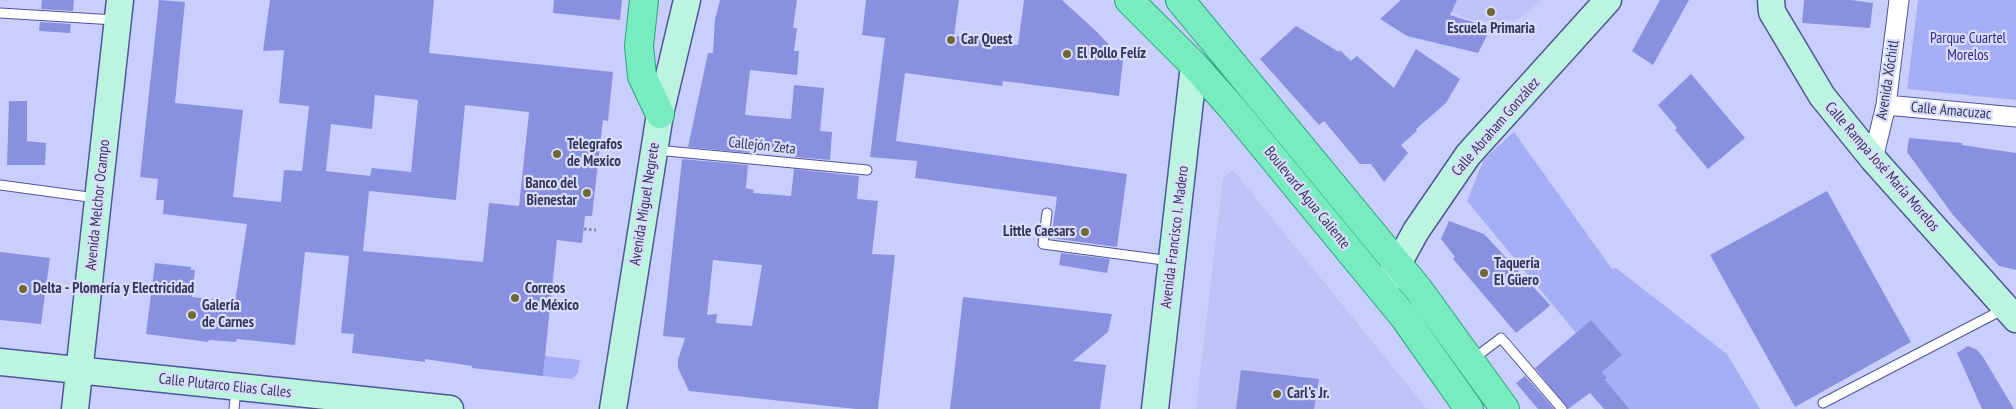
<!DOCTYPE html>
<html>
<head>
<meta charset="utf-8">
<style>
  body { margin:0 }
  canvas { display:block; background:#c9cffd }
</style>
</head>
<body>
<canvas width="2016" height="409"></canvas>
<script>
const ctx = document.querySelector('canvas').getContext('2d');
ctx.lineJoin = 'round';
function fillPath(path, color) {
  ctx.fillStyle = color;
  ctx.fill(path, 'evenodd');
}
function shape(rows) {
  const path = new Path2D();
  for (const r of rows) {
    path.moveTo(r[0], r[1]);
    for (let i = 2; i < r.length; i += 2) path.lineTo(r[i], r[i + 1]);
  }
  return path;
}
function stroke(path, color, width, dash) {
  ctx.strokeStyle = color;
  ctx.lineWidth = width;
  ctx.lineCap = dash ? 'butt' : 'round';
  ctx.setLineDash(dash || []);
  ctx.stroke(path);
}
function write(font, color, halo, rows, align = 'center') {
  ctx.font = font + ' "PT Sans Narrow",sans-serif';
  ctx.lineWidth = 4.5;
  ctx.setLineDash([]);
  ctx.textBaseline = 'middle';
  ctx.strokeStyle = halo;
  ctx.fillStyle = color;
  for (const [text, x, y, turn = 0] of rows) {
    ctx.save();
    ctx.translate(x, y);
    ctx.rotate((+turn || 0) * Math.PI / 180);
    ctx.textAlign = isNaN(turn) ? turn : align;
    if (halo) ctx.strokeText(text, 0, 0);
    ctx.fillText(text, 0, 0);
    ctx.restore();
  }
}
fillPath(shape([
  [1427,0,1542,0,1525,15,1515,20,1492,23,1465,18],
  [1233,170,1427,409,1196,409,1223,178]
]), '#bdc3f6');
fillPath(shape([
  [1918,0,2016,0,2016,100,1907,89],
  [1514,132,1612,269,1616,268,1727,354,1760,409,1614,409,1602,392,1607,378,1602,372,1622,355,1591,320,1576,333,1467,201,1484,159],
  [545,356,580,360,578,373,572,379,543,376]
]), '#a6aef5');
fillPath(shape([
  [42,0,74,0,73,11,41,9],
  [159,0,185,2,175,103,243,110,233,197,281,202,284,170,302,171,309,106,279,103,284,50,263,51,270,0,434,0,429,53,613,72,608,121,603,120,592,216,585,216,582,243,557,240,543,376,472,368,472,366,425,359,425,362,352,353,354,334,341,333,349,256,305,252,295,345,237,339,236,342,209,340,208,342,146,334,155,263,191,267,191,270,195,270,192,297,235,302,247,224,163,214,164,200,156,200,158,179,140,177],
  [375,95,418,100,411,172,372,168,370,176,326,171,331,124,372,129],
  [465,105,529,112,519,206,489,203,483,262,363,251,369,191,456,200],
  [554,0,622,0,620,20,553,13],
  [720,0,797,0,793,28,797,28,794,51,799,51,797,75,750,70,745,115,791,119,794,85,824,88,820,131,832,132,830,160,795,157,796,150,749,145,749,153,688,147,708,53,713,53,715,19],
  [866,0,959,0,954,36,1018,45,1024,0,1062,0,1097,32,1123,60,1119,96,1003,81,1002,86,905,73,896,141,1127,174,1117,247,1051,238,1057,197,915,178,917,161,870,157,885,38,862,35],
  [1401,0,1457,0,1450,15,1491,28,1478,53,1407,36,1380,19],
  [1660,0,1689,0,1653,65,1632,51],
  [1804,0,1851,0,1873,3,1870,28,1802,23],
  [40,22,71,24,70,33,39,31],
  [1296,26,1339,52,1340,50,1351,61,1357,56,1394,88,1416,49,1460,79,1446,103,1416,129,1417,131,1401,145,1408,153,1384,182,1371,164,1360,164,1324,121,1319,125,1260,59],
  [1691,74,1745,138,1708,169,1675,130,1677,128,1658,105],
  [9,101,27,101,27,141,46,143,45,165,7,165],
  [1909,138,1962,143,1962,145,2016,153,2016,270,1999,266,1953,215,1907,152],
  [682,159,748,165,746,188,754,190,753,193,791,196,794,169,859,176,857,199,878,201,872,254,895,255,878,409,856,409,689,391,678,368,678,360,685,338,663,336],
  [713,260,762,265,752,326,716,323,717,314,707,315],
  [1827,191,1911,342,1795,407,1710,255],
  [1449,221,1484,234,1550,305,1545,310,1516,333,1453,259,1455,257,1441,239],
  [0,252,50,258,41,324,0,320],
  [1061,253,1110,259,1107,273,1059,265],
  [963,297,1112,314,1108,332,1073,361,1106,365,1100,409,950,409],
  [1591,320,1622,355,1602,372,1607,378,1605,380,1629,409,1604,409,1590,393,1568,409,1535,368],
  [1968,346,1976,349,1983,357,2014,409,1982,409,1957,353],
  [1241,370,1319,379,1314,409,1236,409],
  [1525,376,1554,409,1538,409,1516,383]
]), '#8a90e0');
const lane = shape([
  [0,13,115,20],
  [656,150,867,170],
  [0,185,96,198],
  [1047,213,1043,244,1171,261],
  [1473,359,1501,338,1562,409],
  [1823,403,2004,309],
  [234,409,236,389]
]);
const street = shape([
  [1886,105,2016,117],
  [1873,159,1886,105,1899,0]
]);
const secondary = shape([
  [1771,0,1772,12,1822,96,1873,159,2016,319],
  [1383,291,1416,231,1468,155,1608,0],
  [0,362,450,409],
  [75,409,120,0],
  [613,409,660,114,687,0],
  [1155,409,1194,65]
]);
const primary = shape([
  [644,0,639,46,642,76,660,114],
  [1129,0,1194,65,1232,108,1404,317,1469,409],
  [1180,0,1419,290,1505,409]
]);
stroke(lane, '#505498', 11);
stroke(street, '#505498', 21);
stroke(secondary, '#505498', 29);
stroke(primary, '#26a47e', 30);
stroke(shape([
  [584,229,596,230]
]), '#8488b0', 3, [2.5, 2.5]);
stroke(lane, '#fff', 9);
stroke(street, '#fff', 19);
stroke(secondary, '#bcf5df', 26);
stroke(primary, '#78ecbe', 28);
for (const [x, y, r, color] of [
  [1491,12,5,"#726835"],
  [951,40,5,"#726835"],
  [1067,54,5,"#726835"],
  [557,154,5,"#726835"],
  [587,193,5,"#726835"],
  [1085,232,5,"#726835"],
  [1484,273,5,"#726835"],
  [23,289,5,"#726835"],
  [515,298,5,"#726835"],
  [192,315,5,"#726835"],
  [1277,394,5,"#726835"]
]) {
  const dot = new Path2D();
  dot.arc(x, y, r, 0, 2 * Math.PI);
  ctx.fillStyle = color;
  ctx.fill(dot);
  stroke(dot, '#d9ddfd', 2);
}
write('bold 15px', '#343656', '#d9ddfd', [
  ["Escuela Primaria",1491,29,"center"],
  ["Car Quest",961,40],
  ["El Pollo Felíz",1077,54],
  ["Telegrafos",567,145],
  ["de Mexico",567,162],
  ["Banco del",577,184,"right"],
  ["Bienestar",577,201,"right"],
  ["Little Caesars",1075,232,"right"],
  ["Taquería",1494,264],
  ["El Güero",1494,281],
  ["Delta - Plomería y Electricidad",33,289],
  ["Correos",525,289],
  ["de México",525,306],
  ["Galería",202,306],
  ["de Carnes",202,323],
  ["Carl's Jr.",1287,394]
], 'left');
write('15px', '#312a86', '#d9ddfd', [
  ["Parque Cuartel",1968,39],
  ["Morelos",1968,56]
]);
write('15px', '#343656', '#d9ddfd', [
  ["Avenida Xóchitl",1888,80,-81],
  ["Calle Amacuzac",1951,111,5],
  ["Calle Abraham González",1496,127,-49],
  ["Callejón Zeta",762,146,6],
  ["Calle Rampa José María Morelos",1882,167,49],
  ["Boulevard Agua Caliente",1307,198,51],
  ["Avenida Miguel Negrete",645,204,-81],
  ["Avenida Melchor Ocampo",98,205,-84],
  ["Avenida Francisco I. Madero",1175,237,-83],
  ["Calle Plutarco Elias Calles",225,386,6]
]);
</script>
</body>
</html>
